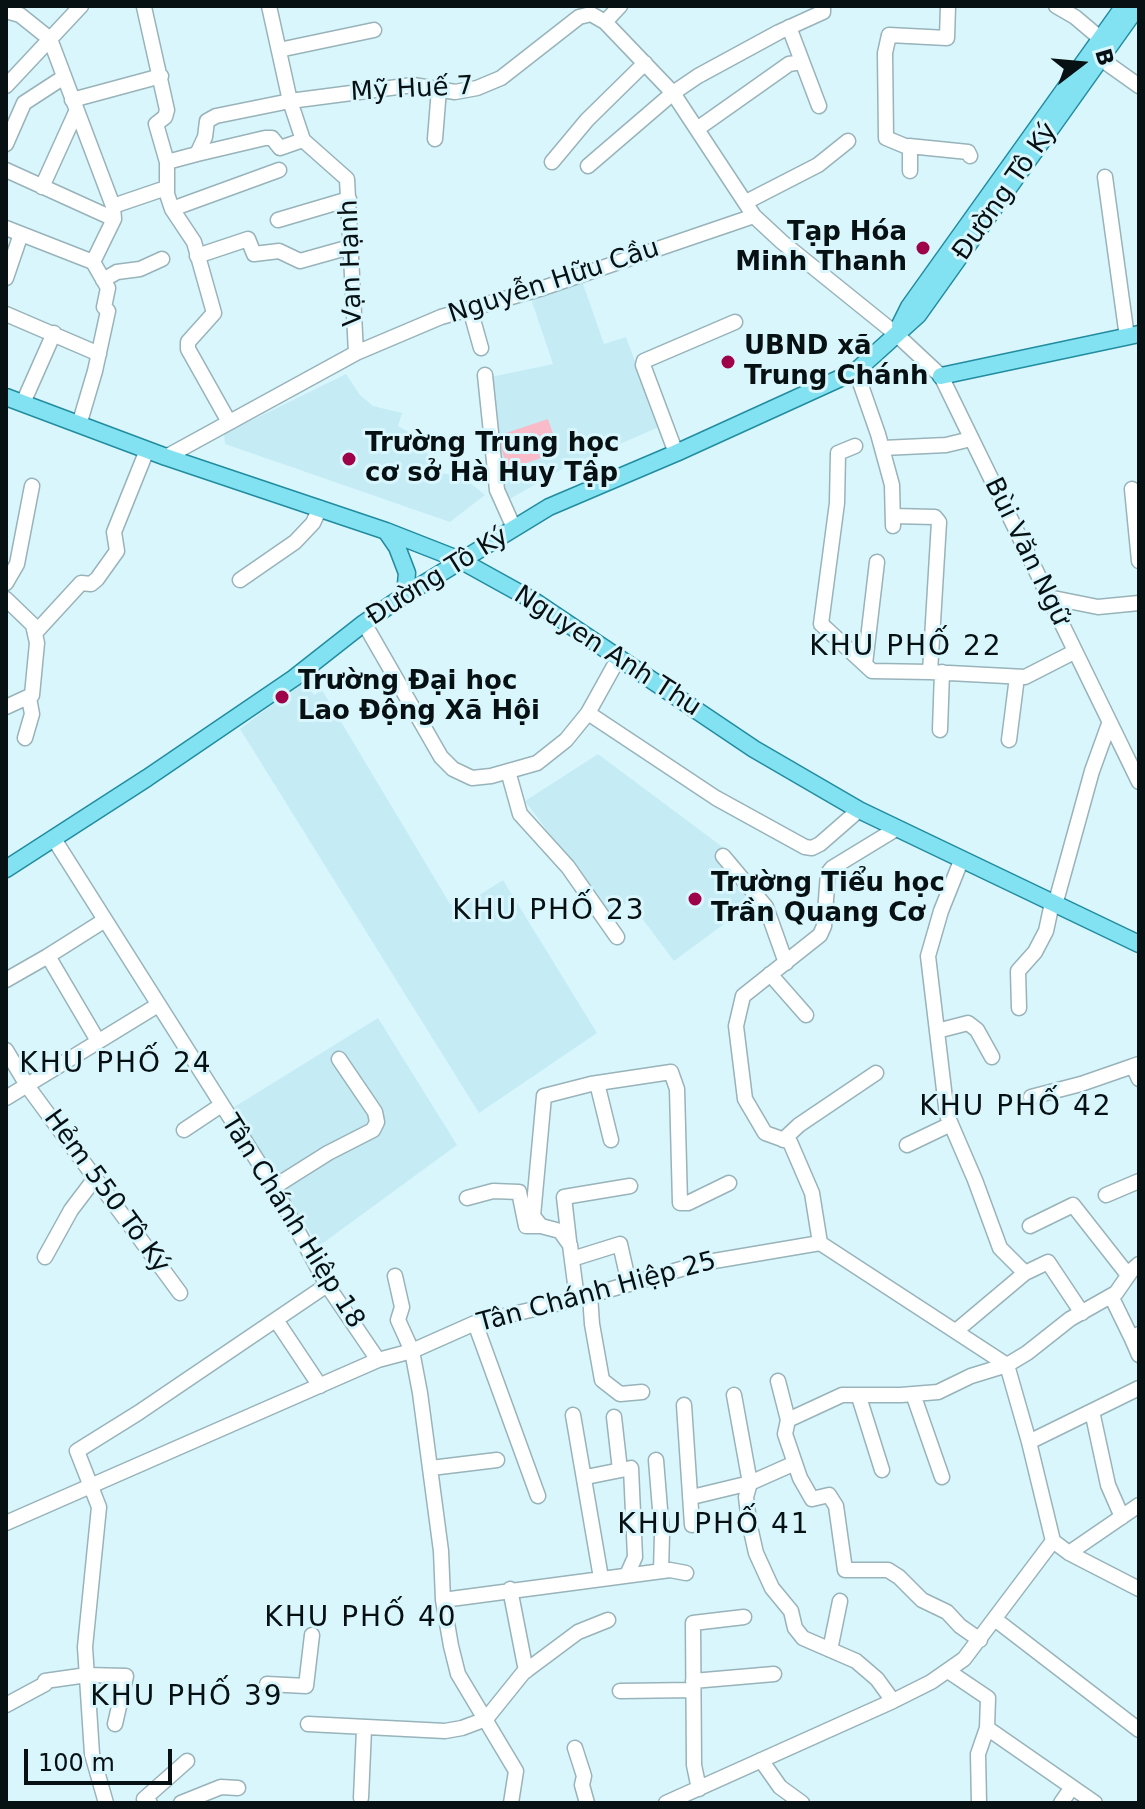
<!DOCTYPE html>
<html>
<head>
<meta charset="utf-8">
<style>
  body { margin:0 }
  #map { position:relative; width:1145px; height:1809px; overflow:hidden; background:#d9f6fd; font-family:"DejaVu Sans",sans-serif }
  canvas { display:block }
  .frame { position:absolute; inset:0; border:8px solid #071113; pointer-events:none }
  .north { position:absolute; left:1041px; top:24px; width:80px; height:80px; -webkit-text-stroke:6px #d9f6fd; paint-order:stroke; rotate:74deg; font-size:22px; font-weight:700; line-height:32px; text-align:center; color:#071113 }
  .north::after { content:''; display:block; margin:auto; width:28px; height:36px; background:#071113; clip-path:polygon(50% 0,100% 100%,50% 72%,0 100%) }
  .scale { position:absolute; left:24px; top:1749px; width:148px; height:36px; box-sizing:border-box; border:4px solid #071113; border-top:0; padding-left:10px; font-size:24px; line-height:28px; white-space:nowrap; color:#071113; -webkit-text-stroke:6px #d9f6fd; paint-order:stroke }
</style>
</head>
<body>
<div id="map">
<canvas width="1145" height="1809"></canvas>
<div class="frame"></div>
<div class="north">B</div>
<div class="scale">100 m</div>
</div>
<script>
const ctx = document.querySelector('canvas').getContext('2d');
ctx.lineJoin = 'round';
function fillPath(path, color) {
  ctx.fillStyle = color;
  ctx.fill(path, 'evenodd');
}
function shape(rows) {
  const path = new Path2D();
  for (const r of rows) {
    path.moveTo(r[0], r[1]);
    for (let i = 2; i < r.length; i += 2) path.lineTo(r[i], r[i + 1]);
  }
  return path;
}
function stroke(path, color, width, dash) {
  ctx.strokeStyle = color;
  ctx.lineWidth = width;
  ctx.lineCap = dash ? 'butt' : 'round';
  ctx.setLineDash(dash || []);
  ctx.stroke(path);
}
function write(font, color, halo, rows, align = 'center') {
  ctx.font = font + ' "DejaVu Sans",sans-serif';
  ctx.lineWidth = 6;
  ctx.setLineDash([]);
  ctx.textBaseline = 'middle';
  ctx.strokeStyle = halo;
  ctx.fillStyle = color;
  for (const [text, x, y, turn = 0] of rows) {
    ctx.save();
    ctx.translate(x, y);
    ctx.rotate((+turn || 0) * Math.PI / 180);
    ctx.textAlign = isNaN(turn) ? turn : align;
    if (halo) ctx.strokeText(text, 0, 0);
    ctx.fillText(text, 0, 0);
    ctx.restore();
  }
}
fillPath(shape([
  [582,281,604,344,626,337,659,427,564,468,508,500,502,491,491,377,553,364,531,299],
  [346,374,360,395,373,406,402,413,398,426,417,437,440,473,462,476,485,495,450,522,225,444,224,434],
  [305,680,314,695,322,690,450,904,465,904,503,880,597,1033,479,1113,240,729],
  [598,754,736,857,762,896,674,961,629,901,610,915,525,801],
  [378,1018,457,1145,319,1246,231,1109]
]), '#c5ecf5');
fillPath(shape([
  [548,419,559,452,508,469,497,436]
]), '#f9bbc8');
const minor = shape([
  [269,6,290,101,303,140,347,179,356,353],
  [1056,6,1075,17,1101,39],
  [144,7,167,110,165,117,156,124,167,162,167,194,172,209,194,242,214,313,188,342,188,349,229,422],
  [6,11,20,15,50,39,113,206,114,219,93,262],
  [605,22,620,6],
  [789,27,819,106],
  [279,50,374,30],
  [1101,59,1139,86],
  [6,86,81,6],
  [72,100,161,76],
  [697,129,789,64,802,62],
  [435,139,439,89],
  [6,144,24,103,64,77],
  [909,146,968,152,970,156],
  [197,154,265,138,272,138,280,148,303,140],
  [167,162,197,154,205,137,207,121,216,116,290,101,413,85,455,92,477,88,501,78,579,17,591,14,605,22,673,93,754,216,782,242,896,334,941,376,1139,782],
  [552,162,587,120,645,63],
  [588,166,673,93,698,76,779,32,823,12,823,6],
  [6,170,114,219],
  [910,171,910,148,886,138,885,53,889,35,947,38,948,6],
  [1105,177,1127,337],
  [42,187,76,112],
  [746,202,818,165,848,141],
  [113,206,166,188],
  [172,209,279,170],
  [278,220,349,199],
  [6,228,93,262],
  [197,256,248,239,254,254,279,251,300,261,350,247],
  [6,278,21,234],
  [103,280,117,272,140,269,162,259],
  [470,309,481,348],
  [6,314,99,354],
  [856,371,878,434,892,485,893,526],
  [485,375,497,490,514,528],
  [23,403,54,333],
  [79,425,95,371,108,311,104,307,108,288,93,262],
  [855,446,838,453,837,503,821,624,872,671,930,672],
  [883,448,946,445,971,439],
  [676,453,643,365,644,361,735,322],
  [166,457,356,353,441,317,543,288,754,216],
  [1132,489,1139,561],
  [893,516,935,517,939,522,930,672,1025,677,1074,652],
  [240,580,295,542,313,523,320,508],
  [6,583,17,564,32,486],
  [1048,597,1098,607,1139,603],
  [6,599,33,625,37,643,32,695,6,707],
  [364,623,441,757,453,769,472,778,491,776,537,763,566,740,588,713,618,659],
  [36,632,81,583,91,584,97,579,117,551,114,532,147,450],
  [865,664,877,562],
  [588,713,716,798,805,847,812,848,820,844,859,810],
  [940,730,942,672],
  [25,738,32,714,29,698],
  [1009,740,1017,677],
  [508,771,520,814,568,867,617,937],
  [896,829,832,868,828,873,824,926,820,935,743,996,736,1026,745,1099,765,1133,790,1142,812,1193,820,1243,1007,1365],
  [54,839,274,1187,327,1285,378,1360],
  [723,856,766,907,786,963],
  [961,861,941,911,928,956,947,1115,975,1180,1000,1248,1025,1273],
  [1055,905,1092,771,1109,724],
  [770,974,806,1015],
  [6,980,48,956],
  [1019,1008,1018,971,1035,952,1046,931,1052,903],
  [937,1031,968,1023,977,1030,992,1057],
  [98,1041,48,956,105,920],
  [6,1050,28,1087,180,1293],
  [1139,1064,1133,1066,1139,1079],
  [597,1083,611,1140],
  [1031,1097,1081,1084,1133,1066],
  [6,1098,158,1005],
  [184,1130,220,1106],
  [783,1140,799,1125,876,1073],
  [907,1145,951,1124],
  [274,1187,328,1153,373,1130,377,1122,375,1112,339,1059],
  [1106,1195,1139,1181],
  [467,1198,493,1191,519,1192,526,1226,541,1226],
  [1030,1226,1073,1205,1128,1275],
  [569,1241,564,1197,630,1186],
  [45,1257,71,1210,96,1177],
  [572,1259,620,1244,629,1284],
  [395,1276,402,1307,398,1320,412,1351,420,1393,441,1551,443,1600,451,1646,458,1674,516,1771,511,1803],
  [590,1295,592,1324,602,1380,620,1394,642,1392],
  [1111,1296,1132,1339,1139,1334],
  [577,1299,570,1245,560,1231,541,1226,533,1216,544,1096,591,1084,671,1072,677,1089,680,1203,688,1203,729,1183],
  [276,1320,320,1386],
  [475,1323,538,1496],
  [956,1331,1025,1273,1048,1262,1082,1313],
  [1132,1339,1139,1355],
  [778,1381,788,1420],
  [913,1394,942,1477],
  [734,1395,750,1483,746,1497,749,1522,756,1553,772,1588,791,1611,795,1628,803,1638,856,1661,877,1679,893,1701],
  [859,1397,882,1470],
  [684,1405,692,1525],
  [1092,1411,1108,1485,1122,1517],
  [573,1415,601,1578],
  [614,1417,620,1470],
  [1029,1442,1139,1388],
  [656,1460,662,1534,661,1571],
  [431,1468,497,1460],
  [586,1477,631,1468,635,1557,627,1575],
  [692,1497,750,1483,795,1463],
  [6,1523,378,1360,412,1351,475,1323,577,1299,702,1263,820,1243],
  [1053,1541,1069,1553,1139,1589],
  [1069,1553,1139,1505],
  [510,1589,526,1671],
  [443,1600,670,1570,686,1573],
  [996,1620,1139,1730],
  [980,1640,960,1626,947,1612,922,1600,899,1577,888,1570,845,1570,836,1506,829,1495,812,1499,800,1478,785,1434,788,1420,842,1395,901,1395,938,1392,971,1376,1007,1365],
  [830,1650,840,1601],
  [948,1671,988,1698,987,1728,978,1754,979,1803],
  [693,1681,774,1674],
  [267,1684,306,1686,312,1635],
  [620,1691,693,1690],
  [6,1705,45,1684,45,1681,87,1675,126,1676,115,1724],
  [308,1724,445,1731,462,1728,486,1719,523,1673,578,1632,608,1620],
  [987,1728,1095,1803],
  [575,1748,584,1776,582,1785,587,1803],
  [761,1760,780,1787,802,1803],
  [699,1789,694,1765,693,1623,744,1617],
  [361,1798,364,1729],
  [106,1803,92,1754,85,1647,99,1507,77,1451,138,1413,327,1285],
  [150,1803,144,1799,187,1761],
  [181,1803,221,1787,238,1788],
  [666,1803,893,1701,931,1682,964,1659,1053,1541,1029,1442,1007,1365,1027,1353,1070,1319,1116,1293,1132,1270,1139,1264],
  [1061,1803,1072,1787]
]);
const major = shape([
  [900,325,909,307,1124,6],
  [941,376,1139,334],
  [6,397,166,457,386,531,460,560,534,601,754,749,859,810,1139,944],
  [386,531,397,547,407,573,405,595],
  [6,869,147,778,294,678,364,623,405,595,549,507,676,453,856,371,918,315,1138,6]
]);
stroke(minor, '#98b3b9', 17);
stroke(major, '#228c9f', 19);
stroke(minor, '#fff', 14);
stroke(major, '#83e2f2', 16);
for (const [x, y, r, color] of [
  [923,248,8,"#9e0249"],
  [728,362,8,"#9e0249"],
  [349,459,8,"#9e0249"],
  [282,697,8,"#9e0249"],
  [695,899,8,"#9e0249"]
]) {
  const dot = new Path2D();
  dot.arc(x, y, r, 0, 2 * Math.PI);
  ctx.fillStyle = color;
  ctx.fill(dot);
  stroke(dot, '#d9f6fd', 3);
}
write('26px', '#071113', '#d9f6fd', [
  ["Mỹ Huế 7",412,90,-3],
  ["Đường Tô Ký",1006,192,-55],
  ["Vạn Hạnh",352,263,-92],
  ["Nguyễn Hữu Cầu",554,282,-18],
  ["Bùi Văn Ngữ",1026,552,64],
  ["Đường Tô Ký",438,577,-32],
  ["Nguyen Anh Thu",607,652,33],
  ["Hẻm 550 Tô Ký",106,1192,54],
  ["Tân Chánh Hiệp 18",292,1222,58],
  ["Tân Chánh Hiệp 25",597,1293,-15]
]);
write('bold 26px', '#071113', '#d9f6fd', [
  ["Tạp Hóa",907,233,"right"],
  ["Minh Thanh",907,263,"right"],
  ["UBND xã",744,347],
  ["Trung Chánh",744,377],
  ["Trường Trung học",365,444],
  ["cơ sở Hà Huy Tập",365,474],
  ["Trường Đại học",298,682],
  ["Lao Động Xã Hội",298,712],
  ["Trường Tiểu học",711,884],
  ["Trần Quang Cơ",711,914]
], 'left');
ctx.letterSpacing = '2px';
write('28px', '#071113', '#d9f6fd', [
  ["KHU PHỐ 22",906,648],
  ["KHU PHỐ 23",549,912],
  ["KHU PHỐ 24",116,1065],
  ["KHU PHỐ 42",1016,1108],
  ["KHU PHỐ 41",714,1526],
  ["KHU PHỐ 40",361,1619],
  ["KHU PHỐ 39",187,1698]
]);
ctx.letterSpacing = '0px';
</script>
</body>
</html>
